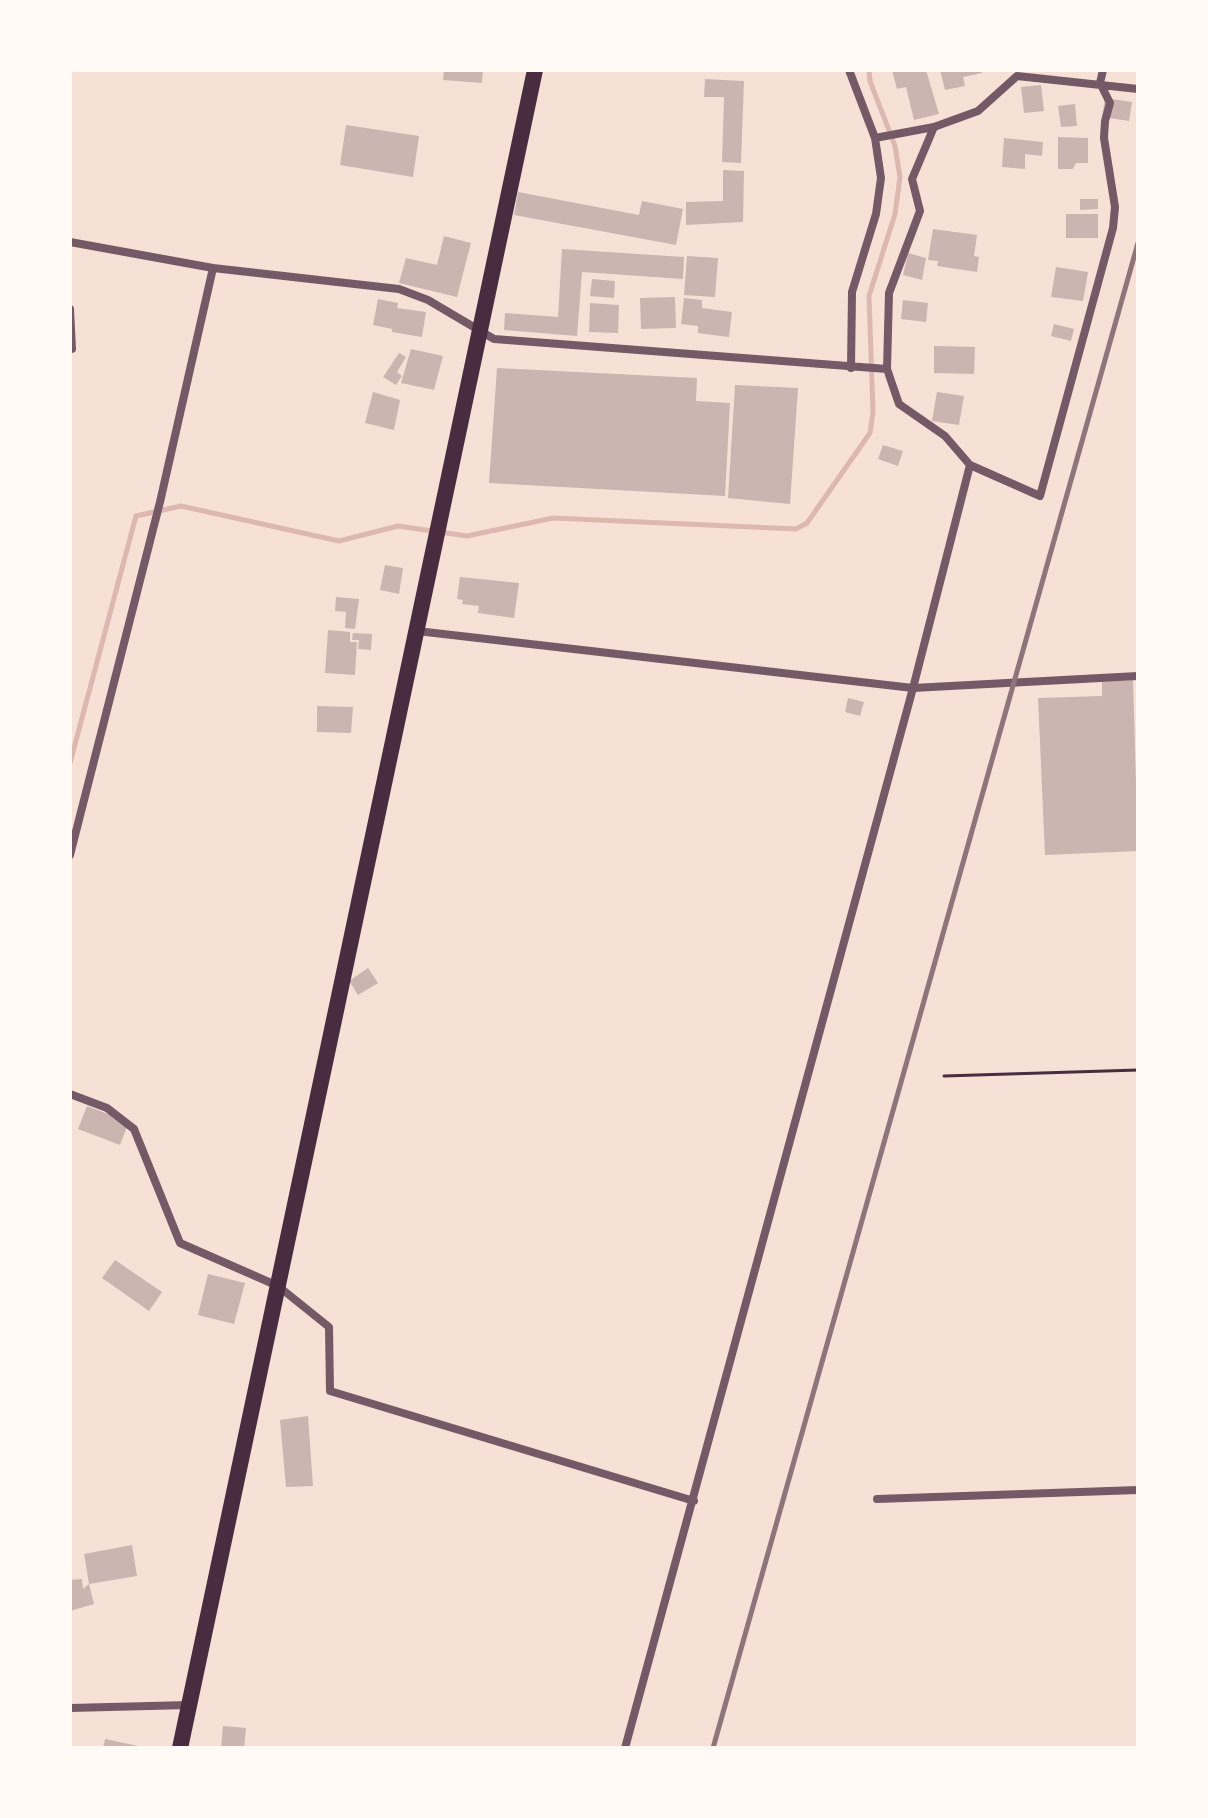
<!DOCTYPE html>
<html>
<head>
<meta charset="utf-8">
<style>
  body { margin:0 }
  #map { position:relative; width:1208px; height:1818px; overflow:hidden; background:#f7e1d7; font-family:"Golos Text",sans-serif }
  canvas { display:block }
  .frame { position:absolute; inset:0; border:72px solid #fffaf5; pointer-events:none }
</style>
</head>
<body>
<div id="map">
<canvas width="1208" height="1818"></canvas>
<div class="frame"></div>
</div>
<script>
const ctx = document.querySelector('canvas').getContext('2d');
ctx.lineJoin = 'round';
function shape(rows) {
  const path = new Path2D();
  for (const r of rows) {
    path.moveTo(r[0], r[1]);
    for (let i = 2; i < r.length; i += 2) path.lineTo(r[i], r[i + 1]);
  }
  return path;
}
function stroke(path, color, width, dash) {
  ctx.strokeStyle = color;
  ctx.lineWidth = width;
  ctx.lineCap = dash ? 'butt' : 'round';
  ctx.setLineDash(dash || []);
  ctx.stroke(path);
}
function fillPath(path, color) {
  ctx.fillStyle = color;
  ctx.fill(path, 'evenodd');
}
stroke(shape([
  [70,763,136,516,181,506,339,541,398,526,467,536,553,518,796,529,807,523,870,433,873,412,869,296,895,214,900,177,895,146,870,81,869,70]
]), '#dcb8b0', 5);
fillPath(shape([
  [444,70,483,70,482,83,443,80],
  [892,70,926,70,939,114,914,120,906,87,897,89],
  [940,70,981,70,982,73,963,77,965,86,945,90],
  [705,79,744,81,741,163,722,162,724,97,704,97],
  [1041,85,1044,111,1024,113,1021,87],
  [1105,98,1132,102,1129,121,1102,117],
  [1075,104,1077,126,1061,127,1058,106],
  [346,125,419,136,413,177,340,165],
  [1058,137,1088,138,1088,163,1076,163,1073,169,1058,169],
  [1004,138,1043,142,1042,156,1025,154,1025,169,1002,167],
  [723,170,744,171,743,222,686,225,686,202,723,201],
  [518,192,639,215,642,201,683,209,676,245,514,215],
  [1080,199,1098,199,1098,209,1080,210],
  [1066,214,1098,214,1098,238,1066,238],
  [933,229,977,235,974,256,979,257,977,272,937,266,938,261,928,260],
  [444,236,471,243,457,297,399,283,406,258,437,265],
  [562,249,684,257,683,279,582,272,577,336,504,330,505,313,558,317],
  [908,253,926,258,922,280,903,275],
  [687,256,718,258,715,297,684,295],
  [1056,267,1088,272,1083,301,1051,297],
  [592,279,615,281,614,298,590,296],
  [675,297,676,328,641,329,640,298],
  [684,298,702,300,702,308,732,312,729,337,698,333,698,326,681,324],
  [378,299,398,303,397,308,426,312,422,337,392,332,392,329,373,325],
  [903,300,928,303,926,322,901,319],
  [590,303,619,305,618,333,589,332],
  [1054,324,1074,329,1071,341,1051,336],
  [934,346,975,347,974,374,934,373],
  [411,349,443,356,434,390,401,383],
  [399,353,406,357,397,372,402,376,396,385,383,377],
  [497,368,697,378,696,401,730,403,725,496,489,483],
  [735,385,798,388,790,504,728,498],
  [373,392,400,400,394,430,365,423],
  [937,392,964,396,959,425,932,421],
  [883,445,903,451,898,466,878,459],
  [385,565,403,568,399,594,380,590],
  [460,577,519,583,514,618,478,613,479,606,462,604,463,600,457,599],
  [336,597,359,599,355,629,345,628,346,612,335,611],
  [328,630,350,632,350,642,357,642,355,675,325,673],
  [353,633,372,634,371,650,358,649,359,640,352,640],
  [1133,680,1138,851,1045,855,1038,698,1102,696,1102,682],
  [848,698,864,702,860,716,845,712],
  [317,706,353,707,351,733,317,732],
  [368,968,378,983,358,995,349,981],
  [87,1106,129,1122,120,1145,78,1129],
  [115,1260,162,1292,149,1311,102,1278],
  [208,1274,245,1283,234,1324,198,1315],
  [308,1416,313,1486,286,1487,280,1420],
  [132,1545,137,1576,89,1584,84,1554],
  [82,1579,83,1589,89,1584,94,1604,70,1611,70,1580],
  [223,1726,246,1728,244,1748,221,1748],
  [105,1739,143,1747,143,1748,103,1748]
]), '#ccb4b1');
stroke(shape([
  [944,1076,1138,1070]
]), '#4a2c40', 3);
stroke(shape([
  [849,70,875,138,881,178,876,214,852,292,851,368],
  [934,127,978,111,1017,76,1138,89],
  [875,138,934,127,912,179,920,211,889,293,887,369],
  [70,242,213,268,399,289,428,300,494,339,887,369,899,404,945,436,970,465,1040,496,1113,228,1115,207,1104,138,1105,121,1110,103,1100,83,1103,70],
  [70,309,72,349,70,349],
  [417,631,913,688,1138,676],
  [70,855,160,502,213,268],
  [70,1094,107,1108,134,1129,180,1243,278,1286,329,1327,330,1391,694,1501],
  [877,1499,1138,1490],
  [70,1708,189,1705],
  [625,1748,913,688,970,465]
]), '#755966', 8);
stroke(shape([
  [180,1748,535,70]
]), '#4a2c40', 16);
stroke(shape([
  [713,1748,1138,243]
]), '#8f747c', 5);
</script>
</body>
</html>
